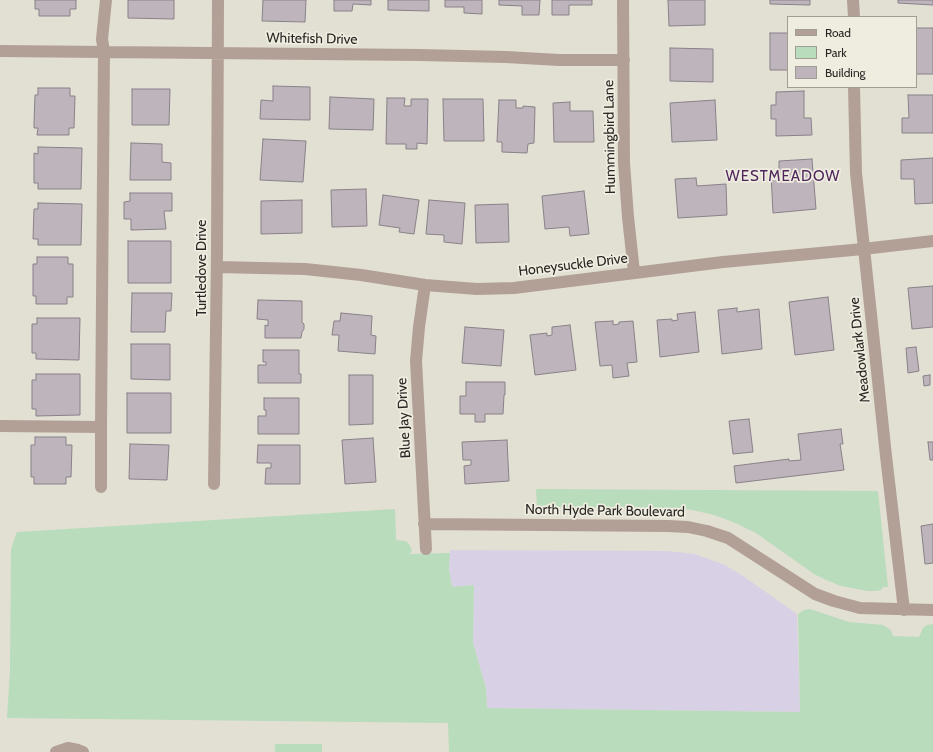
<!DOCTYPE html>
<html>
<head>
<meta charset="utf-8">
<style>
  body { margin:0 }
  #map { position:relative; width:933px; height:752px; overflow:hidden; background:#e2dfd3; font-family:Cabin,sans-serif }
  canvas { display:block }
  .legend { position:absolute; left:787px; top:16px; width:130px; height:72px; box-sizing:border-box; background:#efece0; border:1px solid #9f9d94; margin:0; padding:5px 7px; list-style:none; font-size:12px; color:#282723 }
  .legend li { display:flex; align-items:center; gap:8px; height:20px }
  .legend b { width:20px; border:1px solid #9f9d94 }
</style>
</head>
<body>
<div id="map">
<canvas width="933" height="752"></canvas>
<ul class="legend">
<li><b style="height:5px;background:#b2a096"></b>Road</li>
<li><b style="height:11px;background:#b9dcbc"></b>Park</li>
<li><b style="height:11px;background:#bdb4bc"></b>Building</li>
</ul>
</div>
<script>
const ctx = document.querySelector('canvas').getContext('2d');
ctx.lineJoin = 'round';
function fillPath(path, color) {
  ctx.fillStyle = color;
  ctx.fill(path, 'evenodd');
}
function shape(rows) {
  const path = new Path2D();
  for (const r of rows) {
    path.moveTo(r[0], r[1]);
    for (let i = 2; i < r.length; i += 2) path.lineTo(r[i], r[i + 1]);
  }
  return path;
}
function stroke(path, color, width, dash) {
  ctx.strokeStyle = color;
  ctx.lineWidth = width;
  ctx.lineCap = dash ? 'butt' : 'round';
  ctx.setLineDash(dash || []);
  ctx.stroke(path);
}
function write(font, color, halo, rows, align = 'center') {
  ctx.font = font + ' Cabin,sans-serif';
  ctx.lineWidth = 3.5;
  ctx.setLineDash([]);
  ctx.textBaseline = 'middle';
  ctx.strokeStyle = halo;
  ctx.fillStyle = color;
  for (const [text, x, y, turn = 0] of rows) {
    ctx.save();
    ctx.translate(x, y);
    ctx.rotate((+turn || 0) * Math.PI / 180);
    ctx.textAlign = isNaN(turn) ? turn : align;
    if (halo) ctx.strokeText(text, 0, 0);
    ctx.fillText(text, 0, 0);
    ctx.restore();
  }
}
fillPath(shape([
  [450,550,667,551,695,554,725,565,743,576,797,614,800,712,487,708,486,688,473,643,474,585,452,587,449,569]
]), '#d8d1e6');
fillPath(shape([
  [536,489,878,491,888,587,883,587,881,590,876,591,868,591,841,586,826,580,814,574,756,533,733,522,714,515,697,511,680,508,537,507],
  [395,509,396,540,405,541,409,544,412,550,410,554,450,553,449,569,452,587,474,585,473,643,486,688,487,708,800,712,798,614,804,610,810,609,849,622,883,625,891,630,893,636,919,637,923,628,927,625,933,624,933,752,449,752,448,723,7,718,10,671,11,549,17,532],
  [275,744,322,744,322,752,275,752]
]), '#b9dcbc');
const building = shape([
  [35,0,76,0,76,9,70,9,70,16,39,16,39,9,35,9,35,0],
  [128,0,174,0,174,19,128,18,128,0],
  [263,0,306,0,305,22,262,21,263,0],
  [334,0,371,0,371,5,353,4,352,11,334,11,334,0],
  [388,0,429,0,429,11,388,10,388,0],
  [445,0,482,0,482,14,464,13,464,7,445,7,445,0],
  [499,0,540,0,539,15,522,15,522,6,499,5,499,0],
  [552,0,592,0,592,5,569,5,569,15,552,15,552,0],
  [668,0,705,0,705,25,669,26,668,0],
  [770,0,810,0,810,5,770,4,770,0],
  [898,0,933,0,933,5,898,3,898,0],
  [916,28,933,28,933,74,916,74,916,28],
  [770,33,788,33,788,70,770,70,770,33],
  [670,48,713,49,713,82,670,81,670,48],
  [273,86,310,87,310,120,260,119,261,100,273,101,273,86],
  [38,88,70,88,70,96,75,96,74,128,69,128,69,135,37,135,38,128,34,128,34,124,35,95,38,95,38,88],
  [132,89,170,89,169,125,132,125,132,89],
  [804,91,804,118,811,118,812,135,776,136,776,119,771,119,771,105,776,105,776,92,804,91],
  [908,95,933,95,933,133,902,133,902,118,909,118,908,95],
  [330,97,374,99,373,130,329,129,330,97],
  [387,98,405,98,404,106,411,106,411,99,428,99,427,144,417,143,417,149,406,149,406,144,386,144,387,98],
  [443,99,483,99,484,141,444,141,443,99],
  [499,100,516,100,516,108,523,108,523,106,535,107,534,143,528,144,527,153,502,152,502,142,497,142,499,100],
  [715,100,717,140,672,142,670,103,715,100],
  [570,102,570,111,593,111,594,142,554,142,553,103,570,102],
  [263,139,306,141,303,182,260,180,263,139],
  [131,143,162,144,162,162,171,163,171,180,130,180,131,143],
  [38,147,82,148,81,189,38,189,38,183,34,183,34,153,38,154,38,147],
  [933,158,933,203,915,204,914,179,901,179,901,160,933,158],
  [812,159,816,209,773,213,771,174,779,173,779,161,812,159],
  [696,178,697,186,726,184,727,215,678,218,675,179,696,178],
  [366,189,367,226,332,227,331,190,366,189],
  [584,191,589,234,570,236,569,227,545,229,542,196,584,191],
  [130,193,172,193,172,211,164,211,166,229,131,230,131,219,124,219,124,202,130,201,130,193],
  [383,195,419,200,414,234,399,232,400,228,379,225,383,195],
  [302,200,302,233,261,234,261,201,302,200],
  [429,200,465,203,462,244,444,242,444,235,426,234,429,200],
  [38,203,82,204,81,245,38,245,38,239,33,239,34,209,38,209,38,203],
  [508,204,509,242,476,243,475,205,508,204],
  [128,241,171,241,171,283,128,283,128,241],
  [37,257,68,257,68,264,73,264,73,297,67,297,67,304,36,304,36,296,33,296,33,264,37,264,37,257],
  [933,286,933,327,912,329,908,288,933,286],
  [132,293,172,293,171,311,166,311,165,332,131,332,132,293],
  [828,297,834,350,795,355,789,302,828,297],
  [258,300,302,301,302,322,304,324,304,329,302,332,301,338,265,338,265,325,268,326,268,320,257,319,258,300],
  [737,308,737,312,759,309,762,349,722,354,718,310,737,308],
  [695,312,699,352,660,357,657,320,672,319,672,321,678,320,677,314,695,312],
  [341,313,372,316,371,335,376,336,375,354,338,351,339,335,332,335,334,321,340,321,341,313],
  [37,318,80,318,79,360,36,359,36,353,32,353,32,324,37,324,37,318],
  [613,321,613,325,619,324,619,322,633,321,637,362,627,363,629,376,613,378,612,365,600,366,595,322,613,321],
  [570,325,576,370,535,375,530,335,547,333,547,336,552,335,552,327,570,325],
  [465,327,504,330,501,366,462,363,465,327],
  [131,344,170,344,170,380,131,379,131,344],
  [916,347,919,371,908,373,906,348,916,347],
  [263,350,299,350,299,374,301,374,301,383,258,383,258,365,266,365,266,362,263,362,263,350],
  [36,374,80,374,80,415,36,416,36,409,32,409,32,380,36,380,36,374],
  [349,375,373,375,373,424,349,425,349,375],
  [930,375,930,385,924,386,923,376,930,375],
  [466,382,505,382,505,395,504,395,503,414,485,414,485,422,475,422,475,414,460,414,460,396,466,396,466,382],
  [127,393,171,393,171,433,127,433,127,393],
  [264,398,299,398,299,434,258,434,258,416,266,416,266,410,264,410,264,398],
  [749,419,753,452,733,454,729,421,749,419],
  [841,429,843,444,840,444,844,470,736,483,734,466,789,459,789,461,801,460,798,434,841,429],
  [35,437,66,437,66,445,72,445,71,477,66,477,66,484,34,484,34,477,31,477,31,445,35,445,35,437],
  [373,438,376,482,345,484,342,440,373,438],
  [507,440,509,481,465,484,464,466,471,465,471,460,463,460,462,442,507,440],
  [928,442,933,442,933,460,930,460,928,442],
  [130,444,169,445,167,480,129,479,130,444],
  [258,445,300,445,300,484,265,484,266,468,271,468,271,463,257,463,258,445],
  [933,524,933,563,925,564,921,526,933,524]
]);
fillPath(building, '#bdb4bc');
stroke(building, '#898189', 1);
stroke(shape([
  [623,0,624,163,628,217,634,272],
  [853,0,854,17],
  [0,51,420,55,506,57,559,60,624,60],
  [854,87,856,173,886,456,904,610],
  [217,267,305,269,361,275,425,285,477,289,514,288,723,262,863,249,933,241],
  [425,285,419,327,416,361,426,549],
  [0,426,101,427,104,52,102,39,106,0],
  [214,484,217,252,218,0],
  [101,487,101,427],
  [424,524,668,526,688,527,707,531,728,538,815,594,834,601,860,608,933,610],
  [56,752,68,748,78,750,83,752]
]), '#b2a096', 12);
write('14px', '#282723', '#efece0', [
  ["Whitefish Drive",312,39,1],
  ["Hummingbird Lane",610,137,-91],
  ["Honeysuckle Drive",573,265,-7],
  ["Turtledove Drive",202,268,-90],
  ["Meadowlark Drive",860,350,-96],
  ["Blue Jay Drive",404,418,-93],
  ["North Hyde Park Boulevard",605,511,1]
]);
ctx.letterSpacing = '1px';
write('15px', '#4e265c', '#efece0', [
  ["WESTMEADOW",783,177]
]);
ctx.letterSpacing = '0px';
</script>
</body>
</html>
